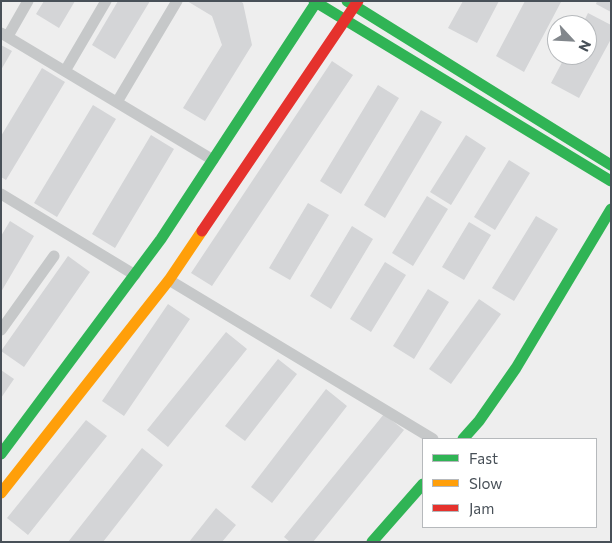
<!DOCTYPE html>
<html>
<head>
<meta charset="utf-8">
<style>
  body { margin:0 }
  #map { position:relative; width:612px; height:543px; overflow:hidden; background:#eee; font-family:Commissioner,sans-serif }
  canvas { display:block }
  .frame { position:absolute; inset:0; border:2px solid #485058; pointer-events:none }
  .legend { position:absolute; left:422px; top:438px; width:175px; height:90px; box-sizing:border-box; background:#fff; border:1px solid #b6b9bc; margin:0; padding:6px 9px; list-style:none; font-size:15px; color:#485058 }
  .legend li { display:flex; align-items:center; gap:10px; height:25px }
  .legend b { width:25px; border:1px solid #b6b9bc }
  .north { position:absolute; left:547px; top:15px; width:50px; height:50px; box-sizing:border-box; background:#fff; border:1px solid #b6b9bc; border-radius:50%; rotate:115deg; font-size:14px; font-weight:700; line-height:20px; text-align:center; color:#485058 }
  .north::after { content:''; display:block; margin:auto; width:18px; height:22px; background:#82878c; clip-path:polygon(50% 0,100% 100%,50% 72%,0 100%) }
</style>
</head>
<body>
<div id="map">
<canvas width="612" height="543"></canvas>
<div class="frame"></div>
<ul class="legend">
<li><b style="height:6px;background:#30b455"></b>Fast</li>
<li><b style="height:6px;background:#ff9f0a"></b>Slow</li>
<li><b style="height:6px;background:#e5322d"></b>Jam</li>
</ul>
<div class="north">N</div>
</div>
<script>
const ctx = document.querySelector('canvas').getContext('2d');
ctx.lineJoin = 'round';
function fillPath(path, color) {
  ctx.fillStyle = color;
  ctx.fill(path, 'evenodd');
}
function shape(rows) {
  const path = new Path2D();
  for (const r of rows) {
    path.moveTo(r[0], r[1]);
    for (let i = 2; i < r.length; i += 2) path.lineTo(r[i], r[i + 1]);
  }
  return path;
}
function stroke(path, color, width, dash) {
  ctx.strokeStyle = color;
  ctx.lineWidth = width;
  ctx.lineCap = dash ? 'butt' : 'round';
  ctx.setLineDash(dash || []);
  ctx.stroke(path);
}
fillPath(shape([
  [44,1,75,1,59,28,36,14],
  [118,1,150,1,115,59,92,45],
  [187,1,240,1,243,3,252,45,205,121,183,108,222,45,212,16],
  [463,1,499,1,477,43,448,28],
  [525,1,561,2,524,72,496,56],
  [597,1,611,1,611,12,596,4],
  [588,13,611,25,611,39,579,98,551,83,566,55,587,55,587,25,582,25],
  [1,45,12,51,1,70],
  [332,61,353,75,212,286,191,273],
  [42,68,65,82,6,180,1,177,1,136],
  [378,85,399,98,341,194,320,181],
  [93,105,116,119,57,217,34,203],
  [421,110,442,122,385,218,364,205],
  [151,135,174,149,115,248,92,234],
  [466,135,486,148,451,205,430,192],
  [509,160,530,173,495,230,474,217],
  [427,196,448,209,413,266,392,253],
  [308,203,329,215,290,280,269,268],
  [536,216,558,229,514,301,492,288],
  [10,221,34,236,1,292,1,236],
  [469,222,491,235,464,280,442,267],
  [352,226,373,239,331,309,310,296],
  [68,256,90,272,24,367,1,351],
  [385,262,406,275,371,332,350,319],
  [428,289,449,302,414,359,393,346],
  [479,299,501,314,451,384,429,369],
  [168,304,190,319,124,416,102,401],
  [226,332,247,349,168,447,147,430],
  [278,359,297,374,245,441,225,426],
  [1,370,14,379,1,398],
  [326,389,347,406,272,503,251,487],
  [384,414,404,430,313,542,290,542,284,537],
  [86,420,107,436,28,535,7,518],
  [142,448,163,465,103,542,68,542],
  [216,508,236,525,222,542,189,542]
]), '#d4d5d7');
stroke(shape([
  [1,33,213,160],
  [8,36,28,1],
  [65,71,106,1],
  [117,102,177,1],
  [1,194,135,275],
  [169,280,433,439],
  [1,330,54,256]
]), '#c6c8c9', 11);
stroke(shape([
  [314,1,611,181],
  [347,1,611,165],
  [463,439,479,421,516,368,611,209],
  [1,454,161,239,317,1],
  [372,542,423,484]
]), '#30b455', 11);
stroke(shape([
  [1,493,169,280,202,231]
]), '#ff9f0a', 11);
stroke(shape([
  [202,231,358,1]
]), '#e5322d', 11);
</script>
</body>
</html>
